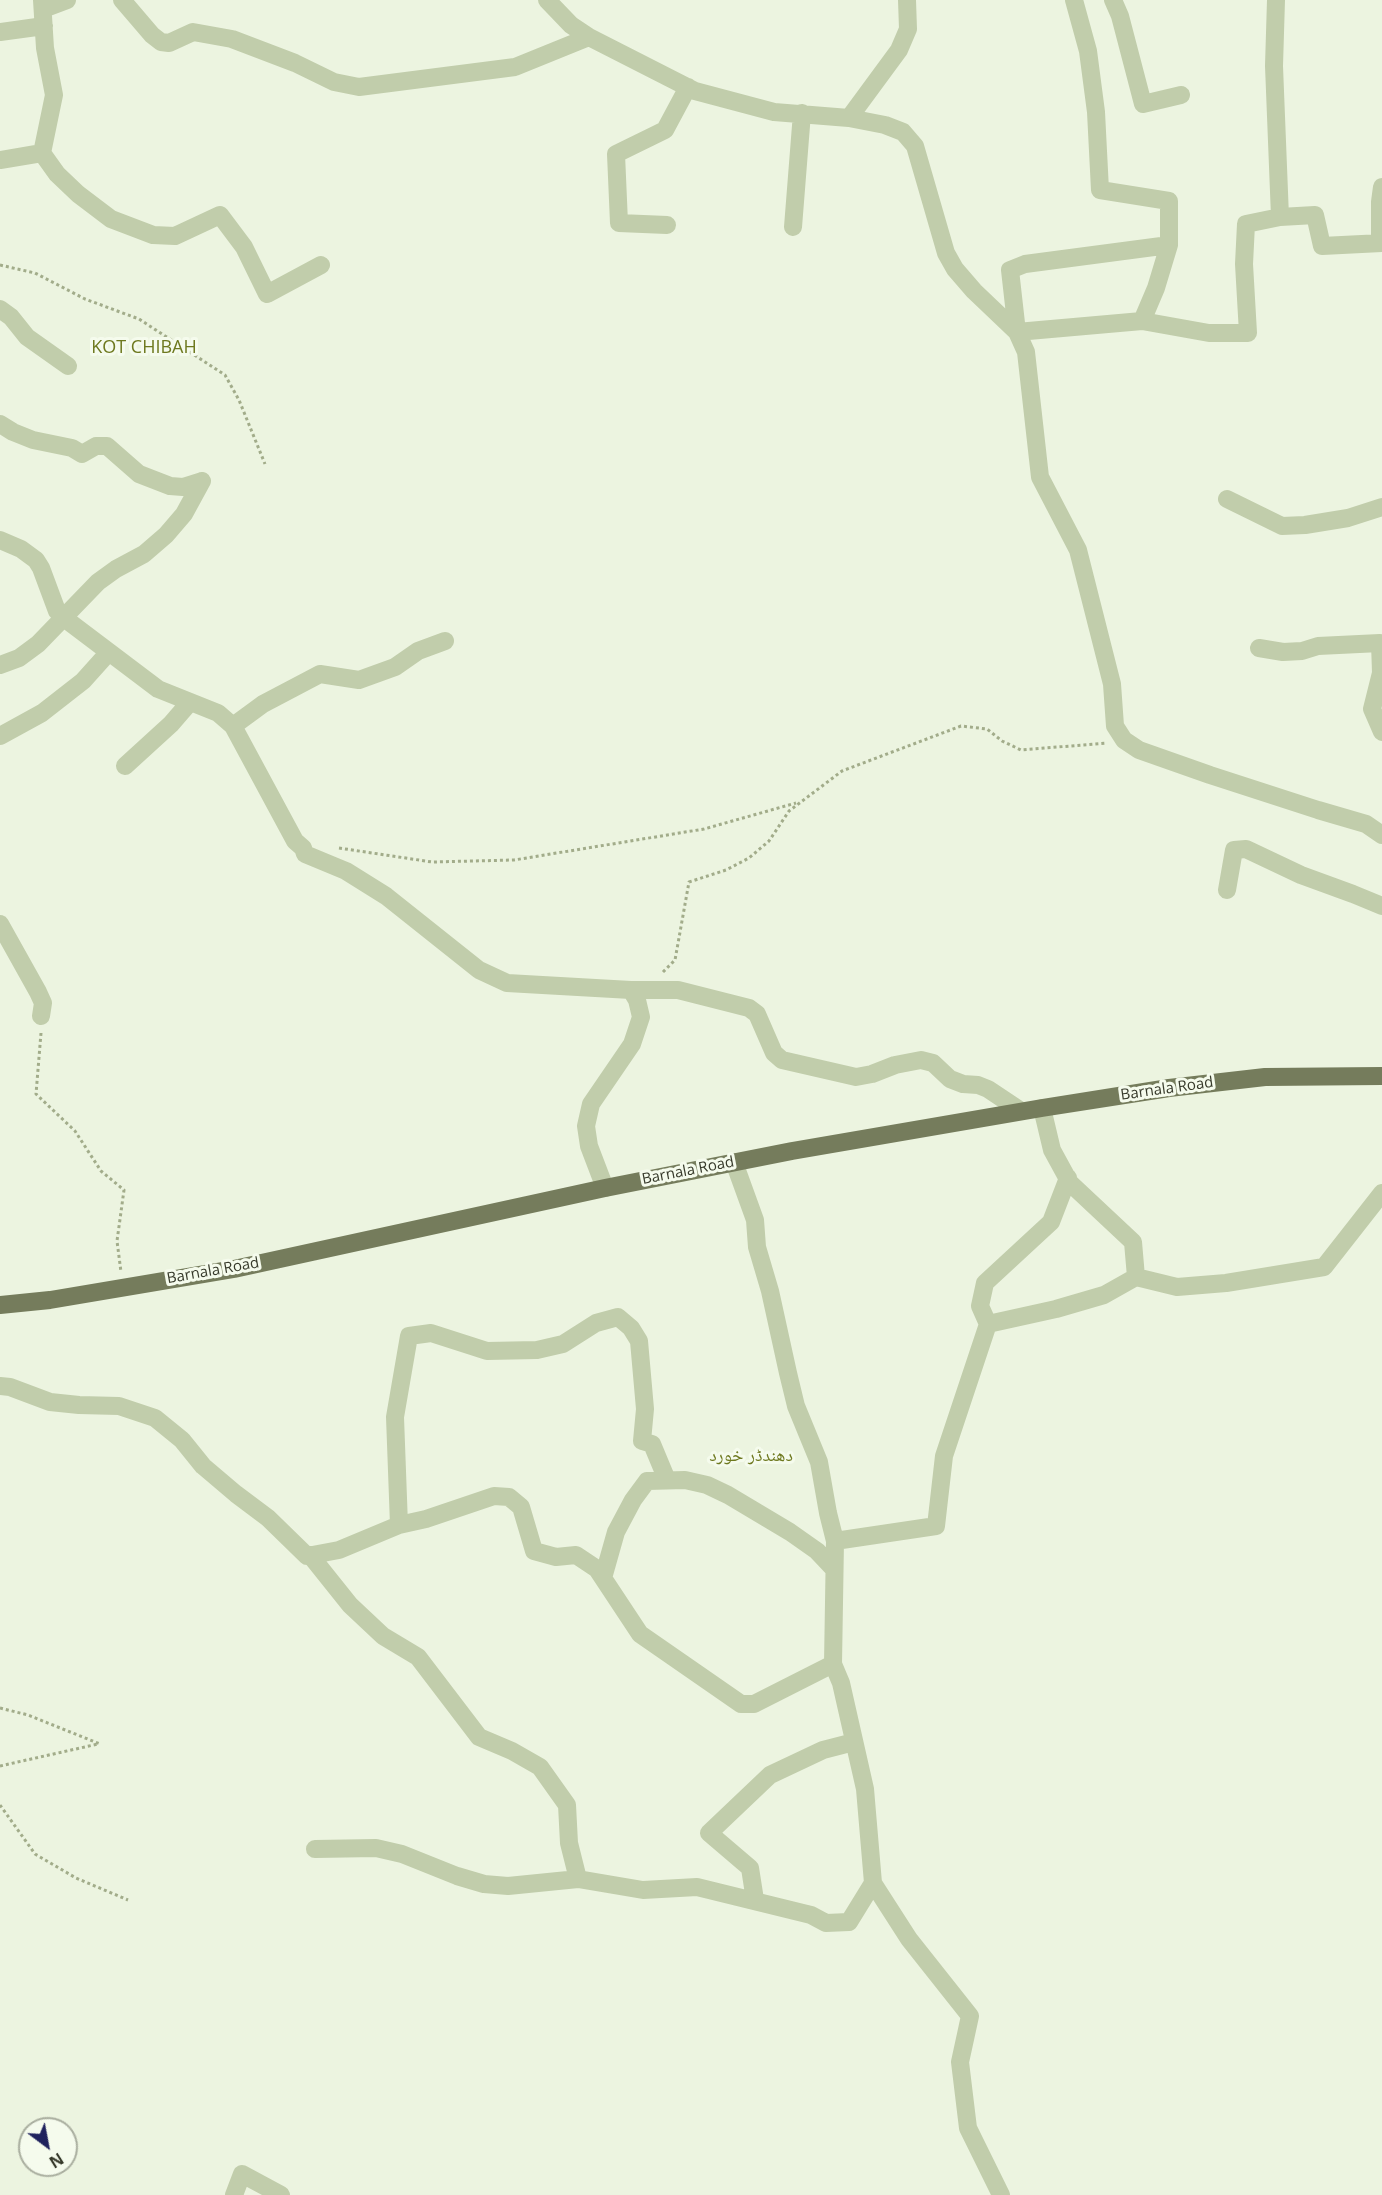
<!DOCTYPE html>
<html>
<head>
<meta charset="utf-8">
<style>
  body { margin:0 }
  #map { position:relative; width:1382px; height:2195px; overflow:hidden; background:#ecf4e0; font-family:"Open Sans",sans-serif }
  canvas { display:block }
  .north { position:absolute; left:18px; top:2117px; width:60px; height:60px; box-sizing:border-box; background:#f5fbed; border:2px solid #a9ae9f; border-radius:50%; rotate:148deg; font-size:16px; font-weight:700; line-height:24px; text-align:center; color:#373a2b }
  .north::after { content:''; display:block; margin:auto; width:21px; height:27px; background:#1f225d; clip-path:polygon(50% 0,100% 100%,50% 72%,0 100%) }
</style>
</head>
<body>
<div id="map">
<canvas width="1382" height="2195"></canvas>
<div class="north">N</div>
</div>
<script>
const ctx = document.querySelector('canvas').getContext('2d');
ctx.lineJoin = 'round';
function shape(rows) {
  const path = new Path2D();
  for (const r of rows) {
    path.moveTo(r[0], r[1]);
    for (let i = 2; i < r.length; i += 2) path.lineTo(r[i], r[i + 1]);
  }
  return path;
}
function stroke(path, color, width, dash) {
  ctx.strokeStyle = color;
  ctx.lineWidth = width;
  ctx.lineCap = dash ? 'butt' : 'round';
  ctx.setLineDash(dash || []);
  ctx.stroke(path);
}
function write(font, color, halo, rows, align = 'center') {
  ctx.font = font + ' "Open Sans","Noto Naskh Arabic",sans-serif';
  ctx.lineWidth = 6;
  ctx.setLineDash([]);
  ctx.textBaseline = 'middle';
  ctx.strokeStyle = halo;
  ctx.fillStyle = color;
  for (const [text, x, y, turn = 0] of rows) {
    ctx.save();
    ctx.translate(x, y);
    ctx.rotate((+turn || 0) * Math.PI / 180);
    ctx.textAlign = isNaN(turn) ? turn : align;
    if (halo) ctx.strokeText(text, 0, 0);
    ctx.fillText(text, 0, 0);
    ctx.restore();
  }
}
stroke(shape([
  [0,265,35,273,85,299,139,319,225,375,239,400,265,464],
  [339,848,432,862,514,860,704,829,796,803],
  [663,972,675,960,689,882,726,870,749,858,769,841,789,811,842,771,961,726,987,729,1002,741,1021,750,1107,743],
  [41,1033,36,1094,75,1131,101,1171,124,1190,117,1241,121,1272],
  [0,1708,28,1715,100,1744],
  [0,1766,98,1744],
  [0,1805,35,1854,76,1878,128,1900]
]), '#a2ac8a', 3, [3, 3]);
stroke(shape([
  [42,0,45,48,54,95,42,153,57,174,78,194,111,219,153,235,175,236,220,215,244,247,267,294,321,265],
  [122,0,152,35,161,42,169,43,193,32,232,39,295,63,334,82,359,87,515,67,589,37],
  [547,0,571,25,589,37,695,91,774,112,849,118,885,125,903,132,915,146,946,253,955,269,974,291,1017,332,1026,352,1040,477,1078,550,1112,684,1115,726,1124,740,1139,750,1210,775,1318,810,1366,824,1382,835],
  [1074,0,1088,51,1096,112,1100,190,1169,201,1169,245],
  [1113,0,1120,16,1143,104,1181,95],
  [1276,0,1274,66,1280,217],
  [43,9,67,0],
  [0,32,44,26],
  [849,118,899,50,908,29,907,0],
  [0,160,42,153],
  [667,225,619,223,616,154,665,130,688,87],
  [793,227,802,113],
  [1380,243,1380,202,1382,187],
  [0,309,11,317,27,337,68,366],
  [1142,321,1156,288,1169,245,1025,264,1010,270,1017,332,1142,321,1209,333,1248,333,1244,264,1246,224,1280,217,1315,215,1322,246,1382,243],
  [0,424,13,432,33,440,72,448,82,454,96,446,107,446,139,474,170,486,183,487,202,481],
  [1227,499,1282,526,1305,525,1348,518,1382,507],
  [0,540,21,549,36,560,41,568,57,611,64,618,158,689,218,713,233,726,295,841,303,848,305,854,346,871,386,896,479,970,507,983,631,990,678,990,749,1008,757,1014,774,1053,782,1060,856,1077,872,1074,895,1065,921,1060,933,1063,950,1079,963,1084,978,1085,988,1089,1021,1111],
  [1259,648,1283,652,1302,651,1318,646,1380,643,1381,673,1372,709,1382,732],
  [0,665,19,658,38,644,98,582,116,569,144,554,166,535,184,514,202,481],
  [233,726,263,704,320,674,359,680,395,667,418,651,445,641],
  [0,736,42,713,83,681,109,652],
  [125,766,171,724,190,702],
  [1227,890,1234,850,1246,849,1301,875,1353,894,1382,906],
  [0,924,38,992,43,1003,41,1016],
  [1042,1108,1052,1150,1070,1183,1133,1242,1136,1277],
  [734,1162,755,1220,757,1247,770,1291,788,1373,796,1406,819,1462,828,1513,835,1541],
  [605,1188,589,1146,586,1126,591,1104,632,1044,641,1017,637,1000,631,990],
  [988,1324,980,1306,985,1283,1051,1222,1068,1178],
  [0,1386,10,1387,50,1402,79,1405,119,1406,155,1418,182,1440,203,1466,236,1494,268,1518,307,1556,339,1550,399,1525,426,1519,494,1496,509,1497,521,1507,534,1551,556,1557,576,1555,597,1569,640,1634,741,1704,754,1704,833,1664,835,1541,936,1526,944,1456,988,1324,1056,1309,1104,1295,1136,1277,1177,1287,1226,1283,1324,1267,1382,1193],
  [399,1525,395,1417,409,1336,431,1333,487,1351,537,1350,563,1344,596,1323,618,1317,631,1328,639,1341,645,1409,642,1441,652,1444,667,1480],
  [310,1555,350,1605,383,1636,418,1657,479,1737,512,1751,540,1767,567,1805,569,1843,578,1879,643,1890,697,1887,811,1915,826,1923,849,1922,873,1883,909,1939,970,2016,960,2062,968,2128,1001,2195],
  [603,1578,616,1532,633,1500,647,1481,685,1480,707,1485,728,1495,790,1532,817,1551,834,1569],
  [833,1664,841,1683,865,1789,873,1883],
  [315,1849,376,1848,402,1854,457,1876,484,1884,508,1886,578,1879],
  [755,1900,750,1868,709,1833,770,1775,823,1750,854,1742],
  [234,2195,242,2174,281,2195]
]), '#c1cdab', 18);
stroke(shape([
  [0,1305,50,1300,234,1269,605,1188,792,1151,1042,1108,1169,1088,1265,1077,1382,1076]
]), '#757c5c', 18);
write('15px', '#373a2b', '#f5fbed', [
  ["Barnala Road",1167,1089,-8],
  ["Barnala Road",688,1171,-11],
  ["Barnala Road",213,1271,-10]
]);
write('18px', '#6e791f', '#f5fbed', [
  ["KOT CHIBAH",144,348],
  ["دھندڈر خورد",751,1456]
]);
</script>
</body>
</html>
